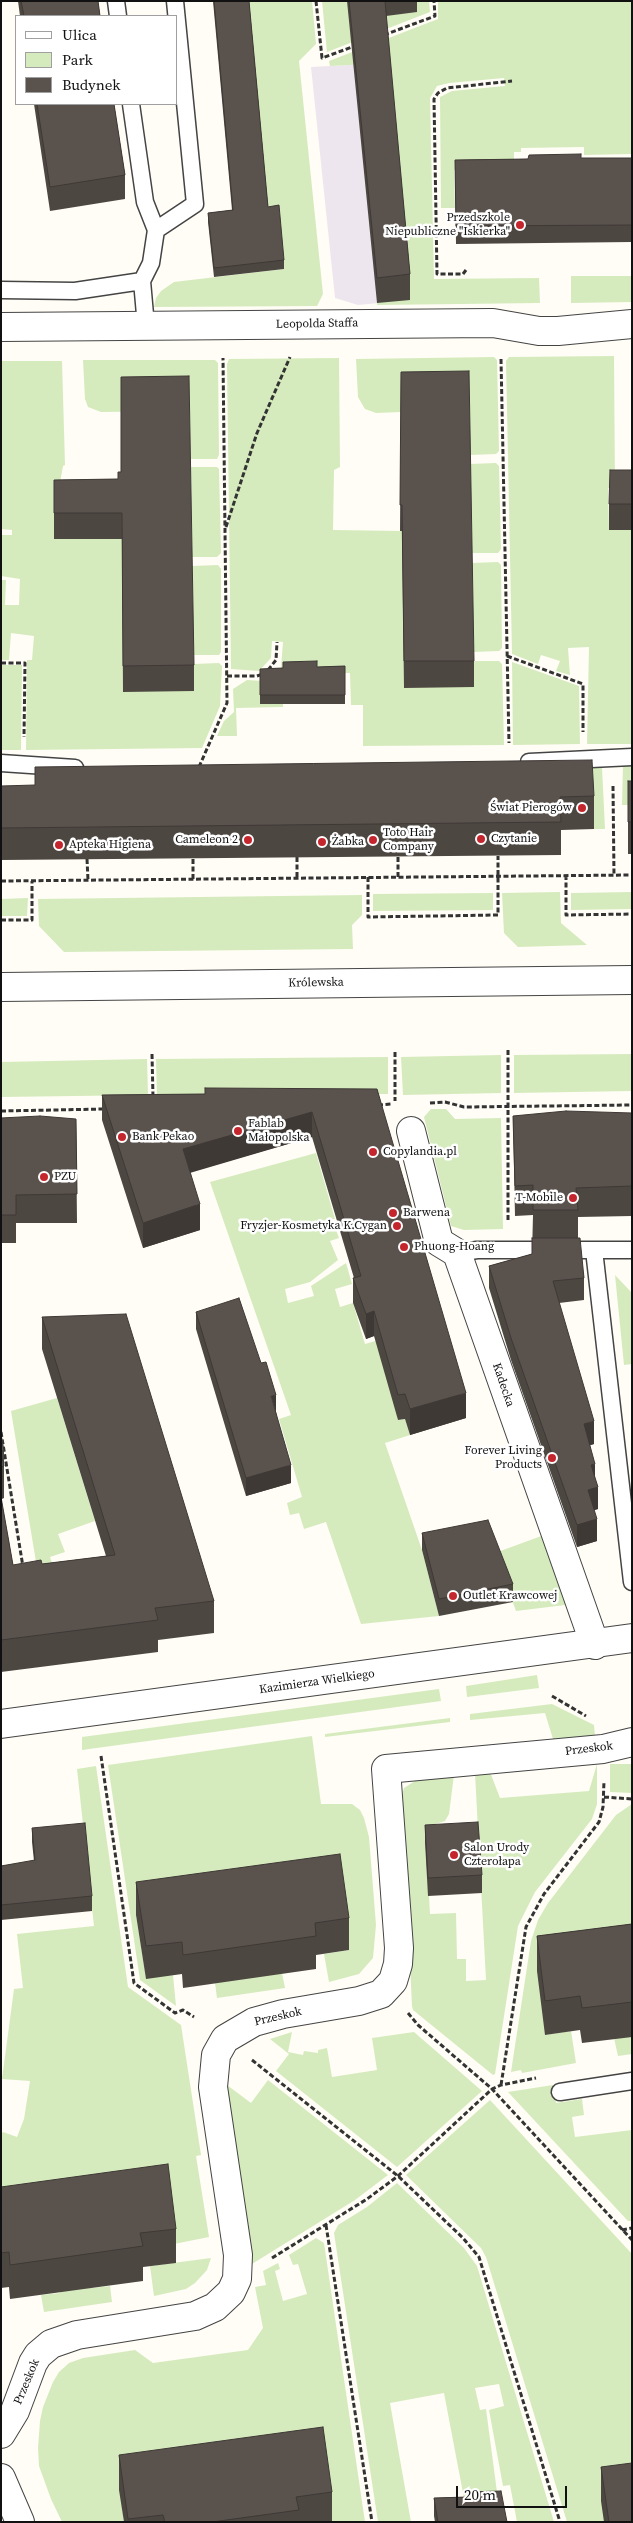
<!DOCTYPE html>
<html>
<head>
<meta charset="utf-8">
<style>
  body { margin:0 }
  #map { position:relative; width:633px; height:2523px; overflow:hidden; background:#fffdf5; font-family:"Source Serif 4",serif }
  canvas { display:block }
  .frame { position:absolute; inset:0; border:2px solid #111; pointer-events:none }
  .legend { position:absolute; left:15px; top:15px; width:162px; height:90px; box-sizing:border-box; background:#fff; border:1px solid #a0a0a0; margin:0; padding:6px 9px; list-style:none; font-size:15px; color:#111 }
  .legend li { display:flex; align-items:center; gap:10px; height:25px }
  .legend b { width:25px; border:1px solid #a0a0a0 }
  .scale { position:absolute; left:456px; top:2486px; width:111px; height:22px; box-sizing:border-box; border:2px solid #111; border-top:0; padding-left:6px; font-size:15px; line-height:18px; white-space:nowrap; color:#111; -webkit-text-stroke:4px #fff; paint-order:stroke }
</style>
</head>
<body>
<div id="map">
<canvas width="633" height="2523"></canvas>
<div class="frame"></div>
<ul class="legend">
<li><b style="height:6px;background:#fff"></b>Ulica</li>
<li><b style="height:14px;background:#d5ebbd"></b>Park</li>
<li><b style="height:14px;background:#5a524d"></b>Budynek</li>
</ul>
<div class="scale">20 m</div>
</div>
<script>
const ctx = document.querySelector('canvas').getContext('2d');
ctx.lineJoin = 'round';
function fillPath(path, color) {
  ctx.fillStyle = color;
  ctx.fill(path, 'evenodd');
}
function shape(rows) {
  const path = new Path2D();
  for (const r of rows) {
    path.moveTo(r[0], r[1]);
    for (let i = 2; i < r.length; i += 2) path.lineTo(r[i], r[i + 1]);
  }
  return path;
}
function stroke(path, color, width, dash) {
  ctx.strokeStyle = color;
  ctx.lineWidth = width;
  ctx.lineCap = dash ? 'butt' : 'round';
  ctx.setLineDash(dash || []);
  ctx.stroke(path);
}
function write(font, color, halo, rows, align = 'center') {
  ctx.font = font + ' "Source Serif 4",serif';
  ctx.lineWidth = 5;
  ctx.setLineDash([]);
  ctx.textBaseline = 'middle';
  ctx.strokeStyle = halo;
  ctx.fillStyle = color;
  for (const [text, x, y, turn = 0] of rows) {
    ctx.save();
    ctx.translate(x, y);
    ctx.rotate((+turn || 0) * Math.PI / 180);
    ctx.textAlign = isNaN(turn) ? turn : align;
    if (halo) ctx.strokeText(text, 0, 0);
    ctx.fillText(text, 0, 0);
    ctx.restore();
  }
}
fillPath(shape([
  [388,63,410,300,358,305,335,298,311,67]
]), '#eee6ef');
fillPath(shape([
  [248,1,312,1,316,44,299,61,323,294,317,306,154,307,156,298,161,291,174,282,284,269,268,216],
  [322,1,429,1,430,12,327,52],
  [438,1,632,1,632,154,584,155,584,147,521,148,521,152,514,152,514,170,454,170,455,208,441,208,440,97,452,91,505,86,504,78,449,83,437,86,430,98,434,279,539,278,540,303,377,305,388,63,330,66,329,61,438,19],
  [571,276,632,276,632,302,571,303],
  [614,356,615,488,608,488,609,530,632,530,632,744,587,744,589,647,568,648,570,675,556,671,560,661,541,655,538,664,512,654,506,361,509,357],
  [494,357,497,360,499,451,496,454,470,455,401,412,376,413,365,409,358,397,356,359],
  [339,358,340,467,334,470,333,530,402,531,473,661,499,661,502,664,504,745,363,746,363,705,351,705,350,673,345,673,345,676,283,671,283,707,236,708,237,736,217,736,224,721,234,712,233,689,247,680,262,681,281,668,283,642,272,641,271,658,259,671,231,669,227,364,229,359],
  [83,360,215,360,218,363,219,455,217,459,191,459,189,411,101,412,88,407,85,399],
  [1,361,62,361,65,465,63,466,57,499,54,499,54,539,122,539,193,691,194,664,219,663,222,666,220,706,202,748,26,750,27,660,32,660,34,636,11,633,9,660,1,660,1,580,6,580,5,605,19,605,20,579,1,576,1,535,12,535,12,530,1,529],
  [496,463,499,466,501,549,498,553,471,553,470,464],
  [191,467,217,467,219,469,221,553,217,557,192,557],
  [498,562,501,565,502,648,499,651,473,652,472,563],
  [218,565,221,569,221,652,219,655,193,655,192,566],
  [512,662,579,686,580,744,513,745],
  [1,665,22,665,21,750,1,750],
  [623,766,632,766,632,808,628,808,628,805,622,805],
  [602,767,605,829,594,829,591,788,570,788,572,829,560,830,559,794,562,777,578,769],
  [560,892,561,923,587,945,518,947,504,933,502,893],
  [632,892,632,909,571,910,571,893],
  [493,893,493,910,373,911,373,894],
  [362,895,362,915,352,925,353,949,64,952,39,926,38,899],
  [28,898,27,916,1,916,1,899],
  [632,1054,632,1091,514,1093,514,1055],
  [501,1055,501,1093,403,1095,401,1057],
  [388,1057,388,1094,157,1095,156,1059],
  [147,1059,148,1095,1,1097,1,1062],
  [431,1109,446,1109,455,1119,501,1118,503,1229,464,1230,451,1226,424,1117],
  [316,1153,335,1219,332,1219,339,1238,330,1241,338,1260,310,1282,285,1289,288,1303,314,1296,311,1286,346,1263,352,1284,335,1289,340,1307,353,1303,365,1344,382,1339,398,1420,405,1419,410,1435,385,1443,422,1550,439,1616,361,1624,326,1522,304,1529,299,1513,290,1515,287,1503,302,1497,279,1419,291,1415,210,1182],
  [615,1275,632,1293,632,1364,624,1365],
  [57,1398,95,1521,58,1534,65,1552,50,1557,60,1589,41,1592,11,1411],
  [544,1535,569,1602,565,1605,516,1611,495,1553],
  [537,1675,539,1688,467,1697,466,1686],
  [439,1689,441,1701,82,1750,82,1737],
  [552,1704,594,1725,595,1736,553,1739,545,1713,470,1720,470,1714],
  [450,1718,450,1722,325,1737,325,1734],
  [312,1736,321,1804,352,1804,360,1810,364,1818,369,1837,376,1925,373,1958,359,1974,329,1982,324,1954,349,1950,136,1915,146,1978,173,1975,176,2006,140,1980,108,1765],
  [597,1764,597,1804,592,1819,535,1892,518,1926,495,2074,493,2075,413,2010,412,2006,402,1795,404,1788,418,1779,454,1775,449,1814,445,1821,425,1827,430,1914,456,1913,457,1959,466,1959,466,1981,486,1980,475,1773,490,1772,500,1798,589,1791],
  [610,1764,632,1764,632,1793,610,1792],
  [96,1766,128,1987,181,2025,201,2155,196,2156,209,2237,174,2244,1,2222,1,2134,3,2132,17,2137,24,2119,30,2081,2,2079,14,1989,23,1988,17,1934,94,1926,77,1769],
  [632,1804,632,1958,545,2035,571,2031,576,2063,522,2073,521,2070,511,2072,531,1941,538,1920,548,1903,616,1815],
  [282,1973,285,1988,217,1998,215,1983],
  [292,2032,288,2052,303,2055,304,2051,318,2053,318,2050,327,2048,332,2077,377,2070,372,2038,414,2032,482,2091,397,2167,276,2071,289,2054,270,2039],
  [632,2036,632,2054,618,2056,614,2038],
  [268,2080,388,2175,355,2200,252,2264,225,2095,227,2085,251,2103],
  [553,2085,556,2103,582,2099,584,2115,572,2117,575,2137,632,2130,632,2221,628,2221,508,2092],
  [490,2100,632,2254,632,2497,604,2522,567,2522,486,2257,481,2248,406,2175],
  [397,2183,464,2248,477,2266,554,2522,517,2522,510,2485,503,2486,489,2410,504,2406,499,2384,475,2388,480,2410,486,2409,497,2492,464,2498,444,2393,390,2403,411,2522,378,2522,334,2233,338,2225,367,2207],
  [316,2238,324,2243,365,2522,332,2522,120,2490,124,2522,62,2522,51,2499,39,2466,38,2448,40,2421,43,2407,53,2382,59,2372,69,2363,83,2358,135,2350,153,2363,248,2350,263,2328,255,2287,266,2285,263,2271,278,2263,280,2269,275,2271,283,2301,307,2294,298,2264,293,2265,289,2255],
  [211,2258,207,2270,195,2283,186,2289,154,2296,150,2266],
  [89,2274,92,2288,110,2286,112,2302,44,2312,41,2295,60,2293,58,2279]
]), '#d5ebbd');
const service = shape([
  [116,1,118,16],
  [156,230,195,204,175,1],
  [142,281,146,326],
  [1,290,75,291,142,281,151,263,156,230,145,202,131,104],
  [529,762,632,757],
  [1,763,75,768],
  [594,1250,632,1582],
  [457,1253,477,1250,632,1250],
  [560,2092,632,2081]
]);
const minor = shape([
  [1,327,493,323,539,331,558,331,632,324],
  [411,1131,439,1242,457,1253,595,1645],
  [1,2434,15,2411,33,2363,38,2355,51,2344,77,2335,195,2316,215,2307,231,2292,237,2279,238,2255,213,2087,216,2055,225,2039,254,2022,283,2014,359,2001,381,1994,393,1981,398,1964,399,1948,386,1769,603,1749,632,1742],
  [1,2478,20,2522]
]);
const tertiary = shape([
  [1,987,632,980],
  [1,1724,632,1638]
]);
stroke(service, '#444', 19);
stroke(minor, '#444', 30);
stroke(tertiary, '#444', 30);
stroke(shape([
  [316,1,322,58,355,46],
  [384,35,435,16,434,1],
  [466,270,463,274,437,274,434,99,438,93,447,88,512,81],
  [501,359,509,743],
  [226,527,257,433,290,357],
  [507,656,583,684,583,732],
  [1,663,25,663,24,737],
  [268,670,276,660,277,642],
  [227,676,257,676,263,674],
  [199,767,227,703,223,358],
  [613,786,614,875],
  [297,857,297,878],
  [398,857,398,877],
  [87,859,88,880],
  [193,859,193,879],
  [566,875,566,915,632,914],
  [368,877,368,917,498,915,498,856],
  [1,881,632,875],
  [1,920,32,920,32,881],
  [508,1050,508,1222],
  [395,1052,395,1101],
  [152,1054,153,1097],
  [430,1103,445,1102,464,1107,632,1105],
  [378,1105,392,1104],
  [1,1111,104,1109],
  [1,1432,23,1567],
  [552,1696,586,1716],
  [101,1756,134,1983,175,2013,183,2010,194,2017],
  [604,1797,632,1799],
  [408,2013,418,2025,492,2089,632,2240],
  [252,2060,398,2176,463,2238,479,2257,560,2522],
  [501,2085,526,1927,544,1894,599,1822,603,1807,604,1781],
  [326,2225,372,2522],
  [622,2230,632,2228],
  [272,2258,367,2199,398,2176,492,2089,501,2085,536,2078]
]), '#333', 3, [5, 2.5]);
stroke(service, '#fff', 16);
stroke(minor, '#fff', 28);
stroke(tertiary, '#fff', 28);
fillPath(shape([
  [18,1,98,1,100,16,20,16],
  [213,1,249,1,268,207,284,260,284,269,214,277,208,222,208,213,232,210],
  [347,1,417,1,417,12,386,16,410,274,410,300,377,303],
  [34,104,114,104,125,175,125,199,50,211],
  [581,158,632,158,632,242,456,244,455,160],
  [401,372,474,661,474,687,404,688,402,531,400,531],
  [632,470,632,530,609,530,609,504],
  [118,479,194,665,194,691,123,692,122,539,54,539,54,480],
  [345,666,345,704,260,704,260,669],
  [628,781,632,781,632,854,628,854],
  [1,786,594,796,594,829,561,830,561,855,1,860],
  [377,1089,466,1418,410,1435,405,1419,398,1420,374,1336,366,1339,353,1303,353,1278,354,1278,312,1137,190,1172,200,1230,143,1248,102,1120,102,1095,205,1094],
  [632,1113,632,1216,578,1217,578,1238,584,1278,584,1300,559,1303,594,1444,590,1445,595,1479,598,1509,594,1510,597,1541,577,1547,511,1360,489,1288,489,1266,532,1254,533,1215,515,1216,513,1116],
  [1,1118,76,1119,77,1223,16,1223,16,1243,1,1243],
  [196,1312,276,1412,291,1483,246,1496,196,1329],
  [42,1317,214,1601,214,1633,158,1640,158,1652,1,1672,1,1434,4,1451,4,1498,2,1499,2,1503,13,1565,42,1564,106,1556,42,1349],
  [422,1533,513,1584,513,1602,439,1616,422,1550],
  [425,1825,482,1875,482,1893,428,1896,425,1842],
  [32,1828,92,1896,92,1911,1,1920,1,1866,34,1861,32,1842],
  [136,1882,349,1918,349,1950,316,1955,316,1969,183,1988,182,1974,146,1979,136,1915],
  [632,1924,632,2037,582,2043,580,2030,545,2035,537,1971,537,1936],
  [1,2187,176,2229,176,2263,143,2267,143,2281,10,2299,9,2287,1,2288],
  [119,2455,332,2492,332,2522,124,2522,119,2490],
  [601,2467,632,2522,604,2522,601,2501],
  [467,2492,507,2522,435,2522,434,2516,434,2498,467,2497]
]), '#4d4742');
fillPath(shape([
  [312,1112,312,1137,183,1175,183,1149],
  [200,1204,200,1230,143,1248,143,1223],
  [374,1311,374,1336,366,1339,366,1314],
  [466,1393,466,1418,410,1435,410,1409],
  [276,1395,276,1413,271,1396],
  [594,1421,594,1444,584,1447,584,1424],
  [595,1464,595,1486,591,1465],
  [291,1465,291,1483,246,1496,246,1478],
  [598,1487,598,1509,588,1512,588,1490],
  [597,1519,597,1541,577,1547,577,1525]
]), '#3f3936');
const building = shape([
  [21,1,98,1,100,16,24,16,21,1],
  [214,1,249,1,268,207,279,205,284,260,214,268,208,213,233,210,214,1],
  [349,1,385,1,410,274,377,278,349,1],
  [37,104,114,104,125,175,50,187,37,104],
  [581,154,581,158,632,158,632,225,456,226,455,160,528,159,529,155,581,154],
  [469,371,474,661,404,661,402,505,400,505,401,372,469,371],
  [189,376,194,665,123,666,122,513,54,513,54,480,118,479,118,472,121,472,121,377,189,376],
  [610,470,632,470,632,504,609,504,610,470],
  [317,661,317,667,345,666,345,695,260,695,260,669,283,668,283,662,317,661],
  [592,760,594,796,560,797,561,822,1,828,1,786,35,785,35,767,592,760],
  [628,781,632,781,632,822,628,822,628,781],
  [205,1088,377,1089,466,1393,410,1409,405,1394,398,1395,374,1311,366,1314,353,1278,361,1276,312,1112,183,1149,200,1204,143,1223,102,1095,205,1094,205,1088],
  [566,1111,632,1113,632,1186,576,1188,578,1210,533,1210,533,1185,515,1186,513,1116,566,1111],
  [40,1116,76,1119,77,1194,16,1195,16,1215,1,1215,1,1118,40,1116],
  [532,1238,580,1238,584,1278,553,1281,594,1421,584,1424,595,1464,591,1465,598,1487,588,1490,597,1519,577,1525,511,1338,489,1266,532,1254,532,1238],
  [239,1298,261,1363,266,1362,276,1395,271,1396,291,1465,246,1478,196,1312,239,1298],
  [126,1314,214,1601,155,1608,158,1620,1,1640,1,1497,13,1565,41,1560,42,1564,115,1555,42,1317,126,1314],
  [1,1434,4,1451,1,1451,1,1434],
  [1,1453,4,1466,1,1467,1,1453],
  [488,1520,513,1584,439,1599,422,1533,488,1520],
  [478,1822,482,1875,428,1878,425,1825,478,1822],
  [85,1823,92,1896,1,1905,1,1866,35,1860,32,1828,85,1823],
  [340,1854,349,1918,315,1923,316,1936,183,1955,182,1942,146,1946,136,1882,340,1854],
  [632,1924,632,2002,582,2008,580,1996,545,2001,537,1936,632,1924],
  [168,2164,176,2229,140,2233,143,2246,10,2265,9,2252,1,2253,1,2187,168,2164],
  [323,2427,332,2492,296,2497,299,2510,212,2522,165,2522,163,2515,128,2519,119,2455,323,2427],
  [632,2463,632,2522,609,2522,601,2467,632,2463],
  [501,2491,507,2522,438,2522,434,2498,468,2497,467,2492,501,2491]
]);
fillPath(building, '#5a524d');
stroke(building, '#3f3936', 1);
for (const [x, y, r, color] of [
  [520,225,5,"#c4262e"],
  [582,808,5,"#c4262e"],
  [481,839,5,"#c4262e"],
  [248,840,5,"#c4262e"],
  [373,840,5,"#c4262e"],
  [322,842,5,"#c4262e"],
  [59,845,5,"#c4262e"],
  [238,1131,5,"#c4262e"],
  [122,1137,5,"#c4262e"],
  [373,1152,5,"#c4262e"],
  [44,1177,5,"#c4262e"],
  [573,1198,5,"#c4262e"],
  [393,1213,5,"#c4262e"],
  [397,1226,5,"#c4262e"],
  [404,1247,5,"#c4262e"],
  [552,1458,5,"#c4262e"],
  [453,1596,5,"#c4262e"],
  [454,1855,5,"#c4262e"]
]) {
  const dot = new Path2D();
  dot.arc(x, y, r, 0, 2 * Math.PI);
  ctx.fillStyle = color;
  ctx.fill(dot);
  stroke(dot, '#fff', 2);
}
write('12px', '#111', '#fff', [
  ["Przedszkole",510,218,"right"],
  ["Niepubliczne \"Iskierka\"",510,232,"right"],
  ["Świat Pierogów",572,808,"right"],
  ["Toto Hair",383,833],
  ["Company",383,847],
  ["Czytanie",491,839],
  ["Cameleon 2",238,840,"right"],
  ["Żabka",332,842],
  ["Apteka Higiena",69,845],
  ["Fablab",248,1124],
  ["Małopolska",248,1138],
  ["Bank Pekao",132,1137],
  ["Copylandia.pl",383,1152],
  ["PZU",54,1177],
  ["T-Mobile",563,1198,"right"],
  ["Barwena",403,1213],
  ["Fryzjer-Kosmetyka K.Cygan",387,1226,"right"],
  ["Phuong-Hoang",414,1247],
  ["Forever Living",542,1451,"right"],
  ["Products",542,1465,"right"],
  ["Outlet Krawcowej",463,1596],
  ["Salon Urody",464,1848],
  ["Czterołapa",464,1862]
], 'left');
write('12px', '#111', '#fff', [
  ["Leopolda Staffa",317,324,-1],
  ["Królewska",316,983,-1],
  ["Kadecka",503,1385,71],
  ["Kazimierza Wielkiego",317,1682,-8],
  ["Przeskok",589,1749,-7],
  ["Przeskok",278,2017,-13],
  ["Przeskok",27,2382,-67]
]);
</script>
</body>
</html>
